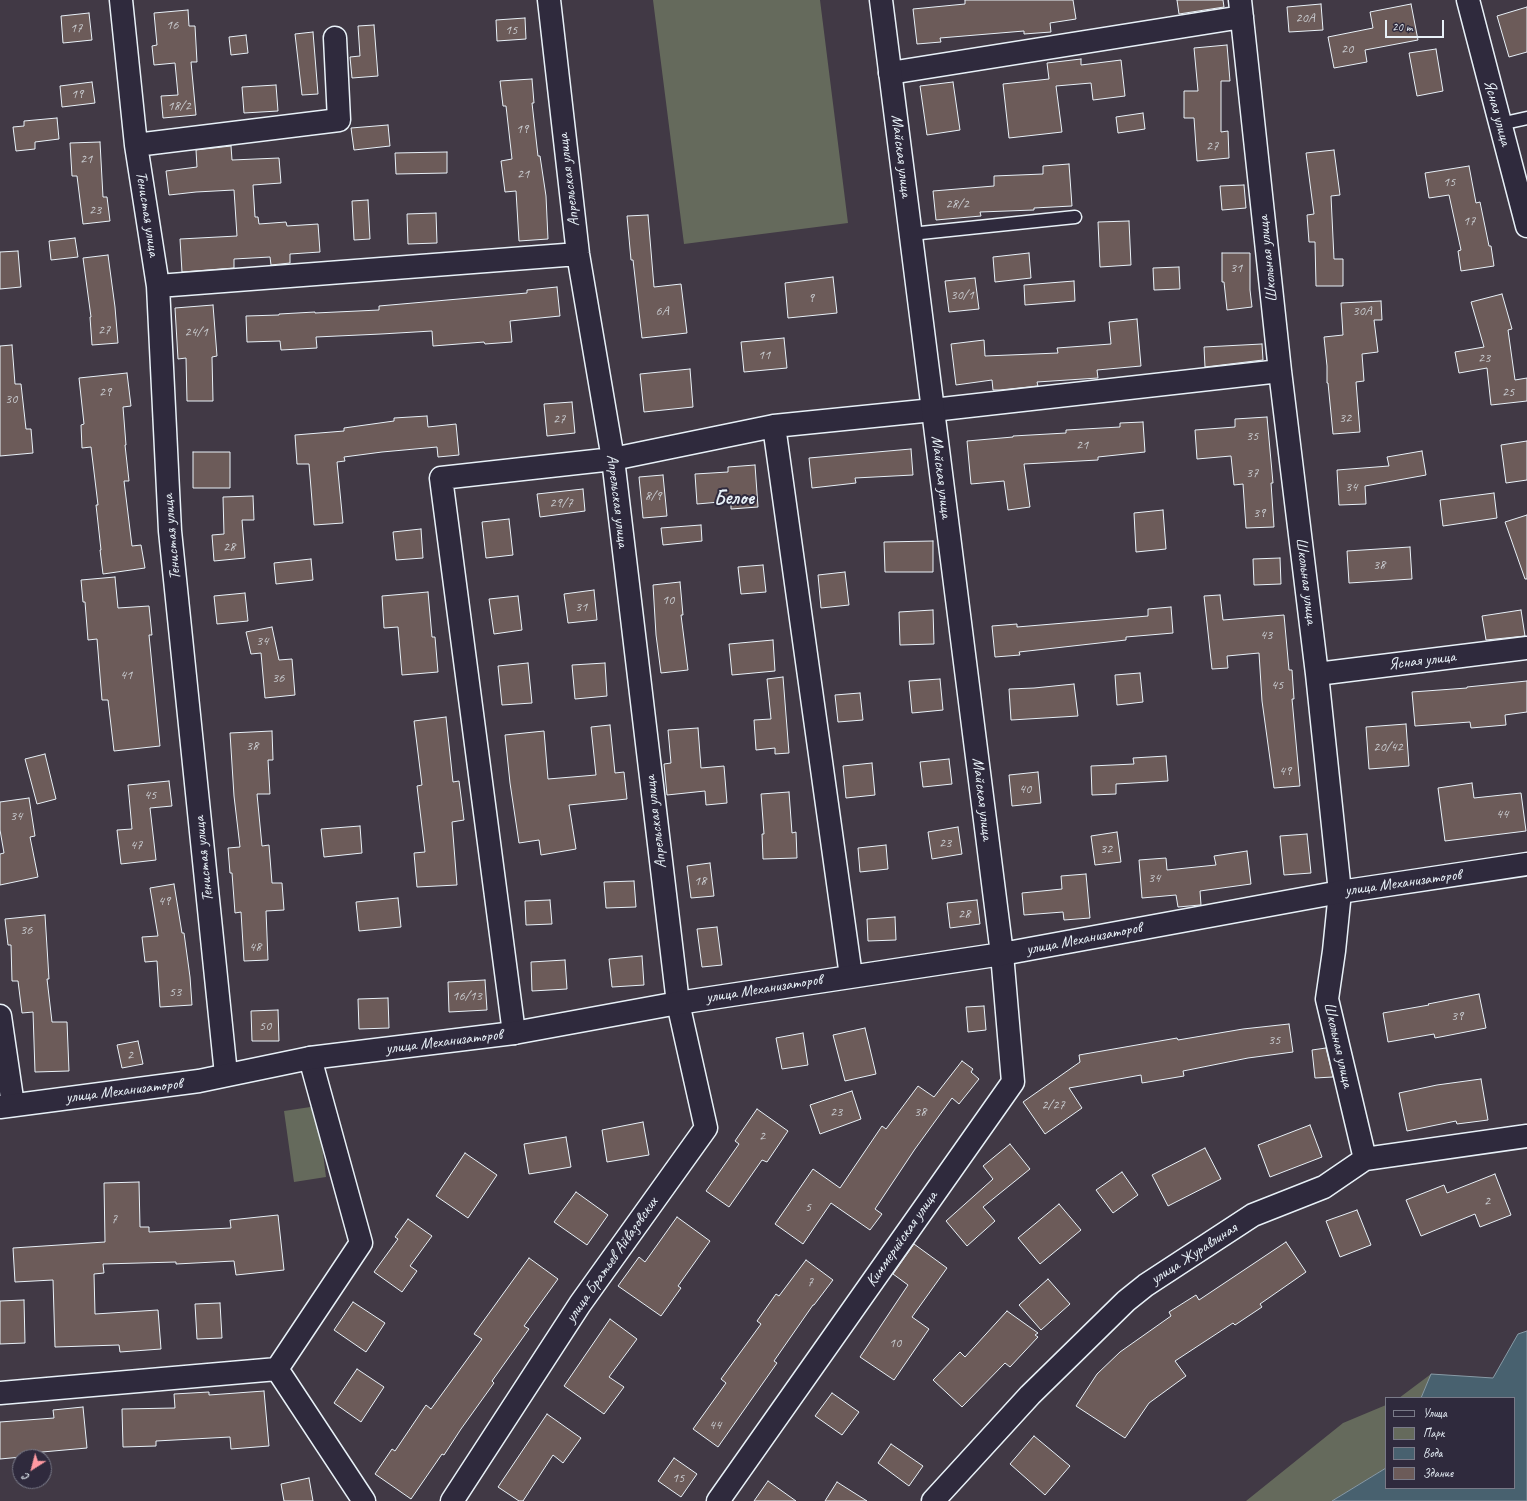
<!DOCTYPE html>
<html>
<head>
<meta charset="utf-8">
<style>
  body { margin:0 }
  #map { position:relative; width:1527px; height:1501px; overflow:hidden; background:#413945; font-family:Caveat,sans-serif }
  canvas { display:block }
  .legend { position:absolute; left:1385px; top:1397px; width:130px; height:92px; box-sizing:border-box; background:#2f2a3d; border:1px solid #797a88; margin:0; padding:5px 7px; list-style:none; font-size:12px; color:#e8f1f8 }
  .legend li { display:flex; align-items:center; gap:8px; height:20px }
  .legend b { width:20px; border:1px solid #797a88 }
  .north { position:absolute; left:12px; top:1449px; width:40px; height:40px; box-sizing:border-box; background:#2f2a3d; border:1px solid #797a88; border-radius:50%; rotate:216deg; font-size:11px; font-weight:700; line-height:16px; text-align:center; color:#e8f1f8 }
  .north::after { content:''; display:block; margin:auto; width:14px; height:18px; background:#ff9aa2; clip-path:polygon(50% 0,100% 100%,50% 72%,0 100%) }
  .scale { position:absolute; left:1385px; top:20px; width:59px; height:18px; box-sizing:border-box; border:2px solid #e8f1f8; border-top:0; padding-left:5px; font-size:12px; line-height:14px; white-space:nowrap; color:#e8f1f8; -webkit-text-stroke:3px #2f2a3d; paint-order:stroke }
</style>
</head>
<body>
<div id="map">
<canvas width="1527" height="1501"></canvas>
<ul class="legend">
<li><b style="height:5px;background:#2f2a3d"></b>Улица</li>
<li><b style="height:11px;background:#656a5c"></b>Парк</li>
<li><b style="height:11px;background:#48616f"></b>Вода</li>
<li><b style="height:11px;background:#6c5b59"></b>Здание</li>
</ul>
<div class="north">С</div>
<div class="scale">20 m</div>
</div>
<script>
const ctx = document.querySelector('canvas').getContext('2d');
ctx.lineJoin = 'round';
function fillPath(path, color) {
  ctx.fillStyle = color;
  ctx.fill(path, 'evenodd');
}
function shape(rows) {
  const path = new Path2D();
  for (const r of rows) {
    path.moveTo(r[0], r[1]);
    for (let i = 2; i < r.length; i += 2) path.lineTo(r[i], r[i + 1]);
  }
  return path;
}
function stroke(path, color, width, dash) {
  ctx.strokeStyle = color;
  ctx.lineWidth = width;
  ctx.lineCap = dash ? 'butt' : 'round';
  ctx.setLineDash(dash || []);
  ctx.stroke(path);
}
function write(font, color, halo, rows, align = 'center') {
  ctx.font = font + ' Caveat,sans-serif';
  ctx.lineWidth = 4;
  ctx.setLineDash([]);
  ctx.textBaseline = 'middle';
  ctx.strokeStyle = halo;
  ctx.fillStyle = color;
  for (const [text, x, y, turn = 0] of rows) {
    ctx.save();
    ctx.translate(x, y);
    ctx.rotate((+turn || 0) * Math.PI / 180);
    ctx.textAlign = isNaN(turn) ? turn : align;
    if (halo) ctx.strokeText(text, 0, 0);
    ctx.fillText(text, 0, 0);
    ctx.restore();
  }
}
fillPath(shape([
  [653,0,820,0,848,223,684,244],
  [317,1106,326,1177,294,1182,284,1111],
  [1431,1374,1421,1398,1399,1398],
  [1386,1405,1386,1468,1332,1501,1246,1501,1343,1423]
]), '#656a5c');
const water = shape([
  [1527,1331,1527,1501,1332,1501,1386,1468,1386,1488,1514,1488,1514,1398,1421,1398,1431,1374,1493,1378,1518,1334,1527,1331]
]);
fillPath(water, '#48616f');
stroke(water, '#889ba6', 1);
const building = shape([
  [965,0,1073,0,1076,19,1050,23,1051,32,1024,34,1024,31,940,38,941,42,917,44,913,9,965,4,965,0],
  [1177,0,1223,0,1224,7,1179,14,1177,0],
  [1321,4,1323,30,1289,32,1287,7,1321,4],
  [1411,4,1418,40,1365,50,1367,62,1334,68,1328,37,1373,28,1370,12,1411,4],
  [1527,7,1527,52,1509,57,1497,16,1527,7],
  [188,10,189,26,195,26,197,62,191,62,196,115,163,118,161,96,178,95,175,63,154,65,152,46,157,45,154,13,188,10],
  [89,13,92,40,63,43,61,16,89,13],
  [525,18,526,39,497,41,496,20,525,18],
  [374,25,378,76,352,78,350,57,360,56,358,26,374,25],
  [313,32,318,94,302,95,295,34,313,32],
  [246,35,248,53,231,55,229,37,246,35],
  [1227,45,1230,81,1221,81,1221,132,1228,131,1229,158,1197,161,1194,118,1184,118,1184,91,1198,91,1194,48,1227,45],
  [1436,49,1443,91,1417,96,1409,53,1436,49],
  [1081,59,1081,65,1121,60,1125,96,1093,100,1091,83,1056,86,1062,132,1009,138,1003,84,1049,79,1047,63,1081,59],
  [532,79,534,103,532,103,538,156,540,156,546,196,548,239,519,241,516,191,505,192,501,161,512,159,506,106,503,106,500,81,532,79],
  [92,82,95,103,62,107,60,86,92,82],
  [953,82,960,130,927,135,920,86,953,82],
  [276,85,278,111,244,113,242,87,276,85],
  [1143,113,1145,129,1118,133,1116,117,1143,113],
  [57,118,59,139,35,142,35,149,16,151,13,127,24,126,24,121,57,118],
  [388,125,390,146,354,150,351,128,388,125],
  [100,142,103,197,107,197,110,221,83,224,77,176,72,176,70,143,100,142],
  [231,146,232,160,279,158,281,183,253,185,255,217,258,217,259,224,286,222,287,226,318,224,320,252,290,254,290,263,271,265,270,257,234,259,234,268,182,272,180,239,237,236,234,190,196,192,169,195,166,171,197,167,196,150,231,146],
  [1334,150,1340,195,1331,196,1334,259,1343,259,1343,286,1316,286,1315,242,1309,242,1307,215,1314,214,1306,153,1334,150],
  [447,152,447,173,396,174,395,153,447,152],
  [1069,164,1072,206,1034,208,1034,210,980,212,981,216,936,220,933,191,994,186,994,176,1043,174,1043,166,1069,164],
  [1469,166,1476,203,1480,202,1489,246,1491,246,1494,266,1461,271,1458,251,1461,250,1449,195,1429,198,1425,173,1469,166],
  [1244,185,1246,208,1222,210,1220,186,1244,185],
  [368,200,370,239,354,240,352,201,368,200],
  [436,213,437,243,408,244,407,214,436,213],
  [648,215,654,287,681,284,687,333,642,338,633,260,631,260,627,216,648,215],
  [1129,221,1131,265,1100,267,1098,222,1129,221],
  [75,238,78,257,51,260,49,241,75,238],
  [18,251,21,287,0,289,0,252,18,251],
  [1029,253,1031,278,995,282,993,257,1029,253],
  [1222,253,1250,253,1250,290,1252,307,1227,310,1224,282,1222,282,1222,253],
  [108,255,115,307,118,343,92,345,90,317,91,317,83,258,108,255],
  [1179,267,1180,289,1154,290,1153,268,1179,267],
  [833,277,837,313,788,318,785,283,833,277],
  [975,278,979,309,949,312,945,281,975,278],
  [1074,281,1075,301,1025,305,1024,285,1074,281],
  [557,287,560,316,510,321,512,342,485,344,484,342,433,346,432,331,381,334,316,337,317,348,281,350,280,341,247,342,246,316,279,315,279,314,315,312,315,313,379,310,379,306,527,293,527,290,557,287],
  [1502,294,1512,329,1508,330,1515,380,1527,378,1527,401,1491,405,1487,368,1459,373,1455,352,1484,347,1471,302,1502,294],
  [1381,301,1382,320,1374,320,1378,352,1362,354,1364,381,1356,382,1360,432,1333,434,1328,383,1327,383,1327,366,1324,337,1343,335,1341,303,1381,301],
  [213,305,217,356,212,357,213,401,187,401,186,358,178,359,175,308,213,305],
  [1137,319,1141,366,1097,370,1098,378,1037,382,1038,386,1000,390,993,390,992,380,956,385,951,344,984,340,985,356,1058,353,1057,348,1111,344,1109,322,1137,319],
  [784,338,787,368,744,372,741,342,784,338],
  [1262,344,1263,360,1205,367,1204,347,1262,344],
  [12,345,15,384,21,384,26,429,31,429,33,453,0,456,0,346,12,345],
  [690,369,693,407,644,412,640,374,690,369],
  [127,373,131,406,123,407,126,445,125,445,129,481,124,481,132,546,141,545,145,568,103,574,100,550,101,550,96,505,98,505,91,447,82,448,81,425,84,424,79,378,127,373],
  [572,402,575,433,547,436,544,404,572,402],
  [427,416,428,427,456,424,459,455,438,457,437,447,382,452,344,457,345,461,337,462,343,523,314,525,309,464,297,464,295,435,344,431,344,428,394,421,394,418,427,416],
  [1267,417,1273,483,1271,483,1274,527,1246,528,1243,484,1234,485,1231,456,1197,459,1195,430,1235,427,1235,419,1267,417],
  [1143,422,1145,452,1098,457,1098,460,1024,464,1030,507,1008,510,1004,481,971,484,967,441,1013,437,1013,436,1066,433,1066,430,1120,427,1120,423,1143,422],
  [1527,441,1527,480,1506,483,1501,445,1527,441],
  [911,449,913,475,855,478,856,483,812,488,809,458,911,449],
  [1422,451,1426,475,1365,486,1366,504,1339,505,1337,470,1389,466,1387,457,1422,451],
  [193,452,230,452,230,488,193,488,193,452],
  [755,465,758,507,731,509,731,501,697,504,695,474,728,472,728,467,755,465],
  [663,475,667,516,643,518,639,477,663,475],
  [583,489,585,511,540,517,537,494,583,489],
  [1494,493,1497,518,1443,526,1440,500,1494,493],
  [253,496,254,520,242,520,245,558,214,561,212,535,224,534,223,497,253,496],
  [1163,510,1166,549,1136,552,1134,513,1163,510],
  [1527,515,1527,579,1525,579,1505,522,1527,515],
  [509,519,513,555,486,558,482,522,509,519],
  [701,525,702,541,663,545,661,528,701,525],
  [421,529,423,558,396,560,393,532,421,529],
  [933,541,933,572,885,572,884,542,933,541],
  [1410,547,1412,579,1349,583,1347,551,1410,547],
  [1280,558,1281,584,1254,585,1253,559,1280,558],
  [311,559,313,580,276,584,274,563,311,559],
  [763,565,766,592,741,594,738,567,763,565],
  [845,572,849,605,821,608,818,575,845,572],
  [115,577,118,608,149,606,152,635,149,635,160,746,114,751,108,700,102,700,97,639,88,640,85,602,83,602,81,580,115,577],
  [680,582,683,615,681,615,688,670,661,673,656,635,653,585,680,582],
  [594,590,597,620,568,623,564,594,594,590],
  [428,592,432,637,435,637,438,672,402,675,398,627,384,628,382,596,428,592],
  [245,593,248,621,217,624,214,596,245,593],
  [1220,595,1223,620,1284,615,1289,670,1292,670,1294,699,1292,699,1300,786,1274,788,1262,701,1259,653,1227,656,1228,668,1212,669,1204,596,1220,595],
  [518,596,522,630,494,634,489,599,518,596],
  [1171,607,1173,633,1126,637,1126,640,1019,652,1020,655,995,657,992,626,1017,624,1017,627,1148,616,1148,609,1171,607],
  [933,610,934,644,900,645,899,612,933,610],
  [1521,610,1525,636,1486,640,1482,616,1521,610],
  [272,627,279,660,292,659,295,695,265,698,261,653,251,654,246,632,272,627],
  [773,640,775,671,732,675,729,644,773,640],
  [528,663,532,703,502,705,498,666,528,663],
  [605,663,607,696,575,699,572,665,605,663],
  [1140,673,1143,702,1117,705,1115,675,1140,673],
  [783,677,789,753,775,754,775,748,756,750,754,720,771,719,767,679,783,677],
  [940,679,943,710,912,713,909,681,940,679],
  [1527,681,1527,712,1505,715,1506,725,1471,728,1470,722,1415,726,1412,692,1467,688,1467,687,1527,681],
  [1074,684,1078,716,1011,720,1009,689,1034,688,1074,684],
  [860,693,863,720,838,722,835,695,860,693],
  [446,717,453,782,459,781,464,820,452,822,457,885,417,887,414,853,425,852,417,786,422,785,414,721,446,717],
  [1406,724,1409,766,1369,769,1366,727,1406,724],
  [610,725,615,773,624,772,627,799,569,805,576,849,541,855,539,840,519,843,510,783,505,735,544,731,548,779,596,775,591,727,610,725],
  [698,728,701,768,724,766,727,803,706,805,705,791,667,795,664,764,671,763,668,730,698,728],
  [272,731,273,760,268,760,270,794,257,794,262,846,269,845,272,883,282,883,284,910,266,911,268,960,244,961,241,912,235,913,232,873,230,873,228,848,240,847,234,796,230,733,272,731],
  [45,754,56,799,37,804,25,759,45,754],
  [1166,756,1168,781,1116,784,1116,794,1092,795,1091,766,1134,764,1133,758,1166,756],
  [949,759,952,784,923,787,920,762,949,759],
  [872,763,875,795,846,798,843,766,872,763],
  [1038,772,1041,803,1012,806,1009,775,1038,772],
  [169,781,172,806,150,808,156,860,121,864,117,830,132,829,128,785,169,781],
  [1472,783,1474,798,1521,793,1526,831,1445,841,1438,788,1472,783],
  [789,792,792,833,796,832,797,858,763,859,762,834,764,834,761,794,789,792],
  [29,798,35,836,30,837,38,877,0,885,0,854,4,853,0,830,0,802,29,798],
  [360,826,362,853,324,857,321,829,360,826],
  [958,827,962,854,932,859,928,832,958,827],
  [1117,832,1121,862,1095,865,1091,836,1117,832],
  [1307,834,1311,873,1284,875,1280,836,1307,834],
  [886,845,888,869,860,872,858,848,886,845],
  [1247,851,1251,884,1200,891,1201,905,1200,905,1178,907,1176,895,1142,898,1139,860,1166,858,1167,870,1216,865,1214,856,1247,851],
  [710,863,714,896,691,898,687,866,710,863],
  [1086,874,1090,918,1064,920,1063,912,1024,915,1022,893,1062,889,1061,876,1086,874],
  [634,881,636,907,606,908,604,882,634,881],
  [174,884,182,933,184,933,190,977,192,1005,160,1007,157,961,145,962,142,937,158,936,150,888,174,884],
  [398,898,401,927,359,931,356,902,398,898],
  [550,900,552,924,526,925,525,901,550,900],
  [977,900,980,924,950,928,947,903,977,900],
  [45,915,49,979,47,979,52,1022,67,1022,69,1071,35,1072,33,1012,22,1013,18,981,12,981,11,945,8,945,5,919,45,915],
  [895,917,896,940,868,941,867,919,895,917],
  [717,927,722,965,702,967,697,929,717,927],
  [642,956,644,985,612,987,609,959,642,956],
  [565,960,567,989,532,991,531,962,565,960],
  [485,980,487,1010,449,1012,448,982,485,980],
  [1479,994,1486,1028,1435,1038,1434,1034,1388,1042,1383,1013,1429,1005,1428,1004,1479,994],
  [388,998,389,1028,359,1029,358,999,388,998],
  [984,1006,986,1030,968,1032,966,1007,984,1006],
  [278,1010,279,1041,252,1041,251,1011,278,1010],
  [1289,1024,1293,1052,1248,1058,1183,1071,1184,1076,1142,1083,1141,1075,1069,1088,1082,1108,1045,1134,1023,1102,1080,1062,1079,1055,1177,1038,1178,1040,1243,1029,1289,1024],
  [865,1028,876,1074,845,1081,833,1035,865,1028],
  [803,1033,808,1065,782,1069,776,1038,803,1033],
  [138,1041,143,1064,122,1068,117,1045,138,1041],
  [1326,1048,1333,1077,1315,1078,1312,1050,1326,1048],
  [962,1061,973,1069,971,1072,979,1079,959,1104,952,1098,915,1149,875,1209,882,1214,870,1230,831,1203,803,1244,775,1224,813,1169,840,1188,882,1126,886,1129,918,1086,934,1097,962,1061],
  [1481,1079,1488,1120,1457,1124,1456,1121,1407,1131,1399,1093,1437,1085,1481,1079],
  [852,1091,861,1119,820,1134,810,1105,852,1091],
  [757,1109,788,1131,767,1162,762,1160,729,1207,706,1191,739,1144,735,1141,757,1109],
  [643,1122,649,1155,607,1162,602,1130,643,1122],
  [1310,1125,1322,1157,1270,1177,1258,1145,1310,1125],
  [566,1137,571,1167,529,1174,524,1144,566,1137],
  [1010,1144,1030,1169,983,1207,995,1221,967,1246,946,1221,993,1179,983,1166,1010,1144],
  [1205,1148,1221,1179,1168,1206,1152,1175,1205,1148],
  [465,1153,497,1175,468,1218,436,1196,465,1153],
  [1122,1172,1138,1195,1113,1213,1096,1190,1122,1172],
  [1495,1174,1511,1215,1480,1227,1475,1214,1421,1236,1406,1200,1444,1185,1447,1193,1495,1174],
  [139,1182,140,1227,149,1227,149,1232,231,1228,230,1220,278,1215,284,1270,236,1275,234,1261,176,1264,176,1262,103,1264,104,1273,94,1274,95,1314,158,1310,161,1349,120,1352,119,1345,55,1347,53,1280,15,1282,13,1248,105,1242,104,1183,139,1182],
  [576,1192,608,1215,587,1245,554,1222,576,1192],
  [1059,1204,1081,1230,1040,1264,1018,1238,1059,1204],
  [1357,1210,1371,1245,1340,1257,1326,1221,1357,1210],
  [677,1217,710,1241,678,1286,681,1288,661,1316,618,1286,639,1257,645,1262,677,1217],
  [408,1219,432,1236,410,1266,417,1271,402,1292,374,1272,398,1239,395,1237,408,1219],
  [1286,1242,1306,1272,1260,1304,1262,1307,1235,1325,1233,1323,1175,1361,1186,1376,1149,1403,1125,1438,1076,1406,1097,1374,1120,1352,1171,1316,1169,1312,1196,1295,1199,1300,1286,1242],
  [914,1244,947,1268,912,1317,929,1329,894,1380,860,1357,908,1285,893,1274,914,1244],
  [529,1258,558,1279,524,1326,529,1329,492,1381,494,1383,461,1429,444,1455,442,1454,411,1499,375,1474,392,1449,395,1451,426,1405,431,1409,482,1339,474,1334,529,1258],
  [806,1260,833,1280,814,1305,813,1305,774,1361,777,1363,718,1447,693,1429,726,1383,721,1379,761,1324,757,1321,776,1294,779,1296,806,1260],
  [1048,1279,1070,1304,1041,1330,1019,1305,1048,1279],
  [24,1300,25,1343,0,1344,0,1301,24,1300],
  [353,1302,385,1323,366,1352,334,1330,353,1302],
  [220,1303,222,1338,197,1339,195,1304,220,1303],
  [1007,1311,1038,1333,1035,1335,1038,1337,1010,1367,1005,1363,962,1407,933,1380,960,1352,965,1357,1007,1311],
  [610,1319,637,1339,609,1377,624,1387,604,1414,564,1386,610,1319],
  [357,1369,384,1387,361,1422,334,1403,357,1369],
  [264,1391,269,1446,231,1449,230,1437,156,1441,156,1446,123,1447,122,1409,175,1408,174,1394,209,1392,209,1395,264,1391],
  [832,1393,859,1412,842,1435,815,1416,832,1393],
  [83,1407,87,1448,31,1453,32,1456,0,1459,0,1422,54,1418,53,1410,83,1407],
  [547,1414,581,1438,563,1463,553,1455,523,1501,519,1501,498,1487,547,1414],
  [1034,1436,1070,1466,1045,1495,1010,1464,1034,1436],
  [891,1444,923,1466,909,1486,878,1463,891,1444],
  [674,1458,697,1474,681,1497,658,1481,674,1458],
  [309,1478,313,1501,284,1501,281,1484,309,1478],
  [768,1481,796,1501,754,1501,768,1481],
  [837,1482,867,1501,825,1501,837,1482]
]);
fillPath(building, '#6c5b59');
stroke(building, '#e8f1f8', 1);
const lane = shape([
  [1500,124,1527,118],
  [911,234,1075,217]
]);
const street = shape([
  [121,0,136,145,158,286,170,531,226,1074],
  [1240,0,1280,371,1317,674,1340,892,1334,951,1327,999,1365,1159],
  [1468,0,1527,226],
  [890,73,1242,17],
  [136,145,339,120,335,38],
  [158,286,578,254],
  [774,426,851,976],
  [1317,674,1527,648],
  [0,1016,13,1105],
  [514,1033,441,478,613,459,774,426,933,410,1280,371],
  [277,1369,361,1243,310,1058],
  [277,1369,364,1501],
  [0,1393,277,1369],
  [452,1501,580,1304,706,1128,678,1003,613,459,578,254,549,0],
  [718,1501,1013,1082,1002,954],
  [933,1501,1030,1395,1126,1301,1146,1285,1253,1215,1324,1187,1365,1159,1527,1136]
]);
const secondary = shape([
  [881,0,1002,954],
  [0,1107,199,1081,310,1058,514,1033,678,1003,1002,954,1340,892,1527,864]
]);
stroke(lane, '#e8f1f8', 15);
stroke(street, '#e8f1f8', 25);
stroke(secondary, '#e8f1f8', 25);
stroke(lane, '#2f2a3d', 12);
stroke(street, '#2f2a3d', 22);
stroke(secondary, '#2f2a3d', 22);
write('14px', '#c9ccd0', null, [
  ["20А",1305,18],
  ["16",172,25],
  ["17",76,28],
  ["15",511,30],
  ["20",1347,49],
  ["19",77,94],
  ["18/2",179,106],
  ["19",522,129],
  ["27",1212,146],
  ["21",86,159],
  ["21",523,174],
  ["15",1449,182],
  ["28/2",957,204],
  ["23",95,210],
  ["17",1469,221],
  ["31",1236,268],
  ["30/1",962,295],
  ["9",811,298],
  ["6А",662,311],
  ["30А",1362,311],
  ["27",104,330],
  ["24/1",196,332],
  ["11",764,355],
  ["23",1484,358],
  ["29",105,392],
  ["25",1508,392],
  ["30",11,399],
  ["32",1345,418],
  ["27",559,419],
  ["35",1252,436],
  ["21",1082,445],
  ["37",1252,473],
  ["34",1351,487],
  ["8/9",653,496],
  ["29/7",561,503],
  ["39",1259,513],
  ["28",229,547],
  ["38",1379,565],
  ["10",668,600],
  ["31",581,607],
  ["43",1266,635],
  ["34",262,641],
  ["41",126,675],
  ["36",278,678],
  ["45",1277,685],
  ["38",252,746],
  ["20/42",1388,747],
  ["49",1285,771],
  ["40",1025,789],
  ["45",150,795],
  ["44",1502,814],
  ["34",16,816],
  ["23",945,843],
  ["47",136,845],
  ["32",1106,849],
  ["34",1154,878],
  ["18",700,881],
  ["49",164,901],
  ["28",964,914],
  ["36",26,930],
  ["48",255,947],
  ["53",175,992],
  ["16/13",467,996],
  ["39",1457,1016],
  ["50",265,1026],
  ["35",1274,1040],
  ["2",130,1055],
  ["2/27",1053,1105],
  ["23",836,1112],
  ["38",920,1112],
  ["2",762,1136],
  ["2",1487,1201],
  ["5",808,1207],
  ["7",114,1219],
  ["7",810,1282],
  ["10",895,1343],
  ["44",715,1425],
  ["15",678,1478]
]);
write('16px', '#e8f1f8', '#2f2a3d', [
  ["Ясная улица",1497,113,75],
  ["Майская улица",901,156,83],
  ["Апрельская улица",569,180,-97],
  ["Тенистая улица",147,214,81],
  ["Школьная улица",1268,259,-96],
  ["Майская улица",941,477,83],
  ["Апрельская улица",617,501,83],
  ["Тенистая улица",172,537,-95],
  ["Школьная улица",1306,581,83],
  ["Ясная улица",1422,661,-7],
  ["Майская улица",982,799,83],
  ["Апрельская улица",656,822,-97],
  ["Тенистая улица",204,859,-96],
  ["улица Механизаторов",1403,883,-8],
  ["улица Механизаторов",1084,939,-11],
  ["улица Механизаторов",764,989,-9],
  ["улица Механизаторов",444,1042,-7],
  ["Школьная улица",1338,1045,77],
  ["улица Механизаторов",124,1091,-7],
  ["Киммерийская улица",902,1239,-55],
  ["улица Журавлиная",1194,1254,-33],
  ["улица Братьев Айвазовских",612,1260,-55]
]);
write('bold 20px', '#e8f1f8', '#2f2a3d', [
  ["Белое",734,499]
]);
</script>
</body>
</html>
